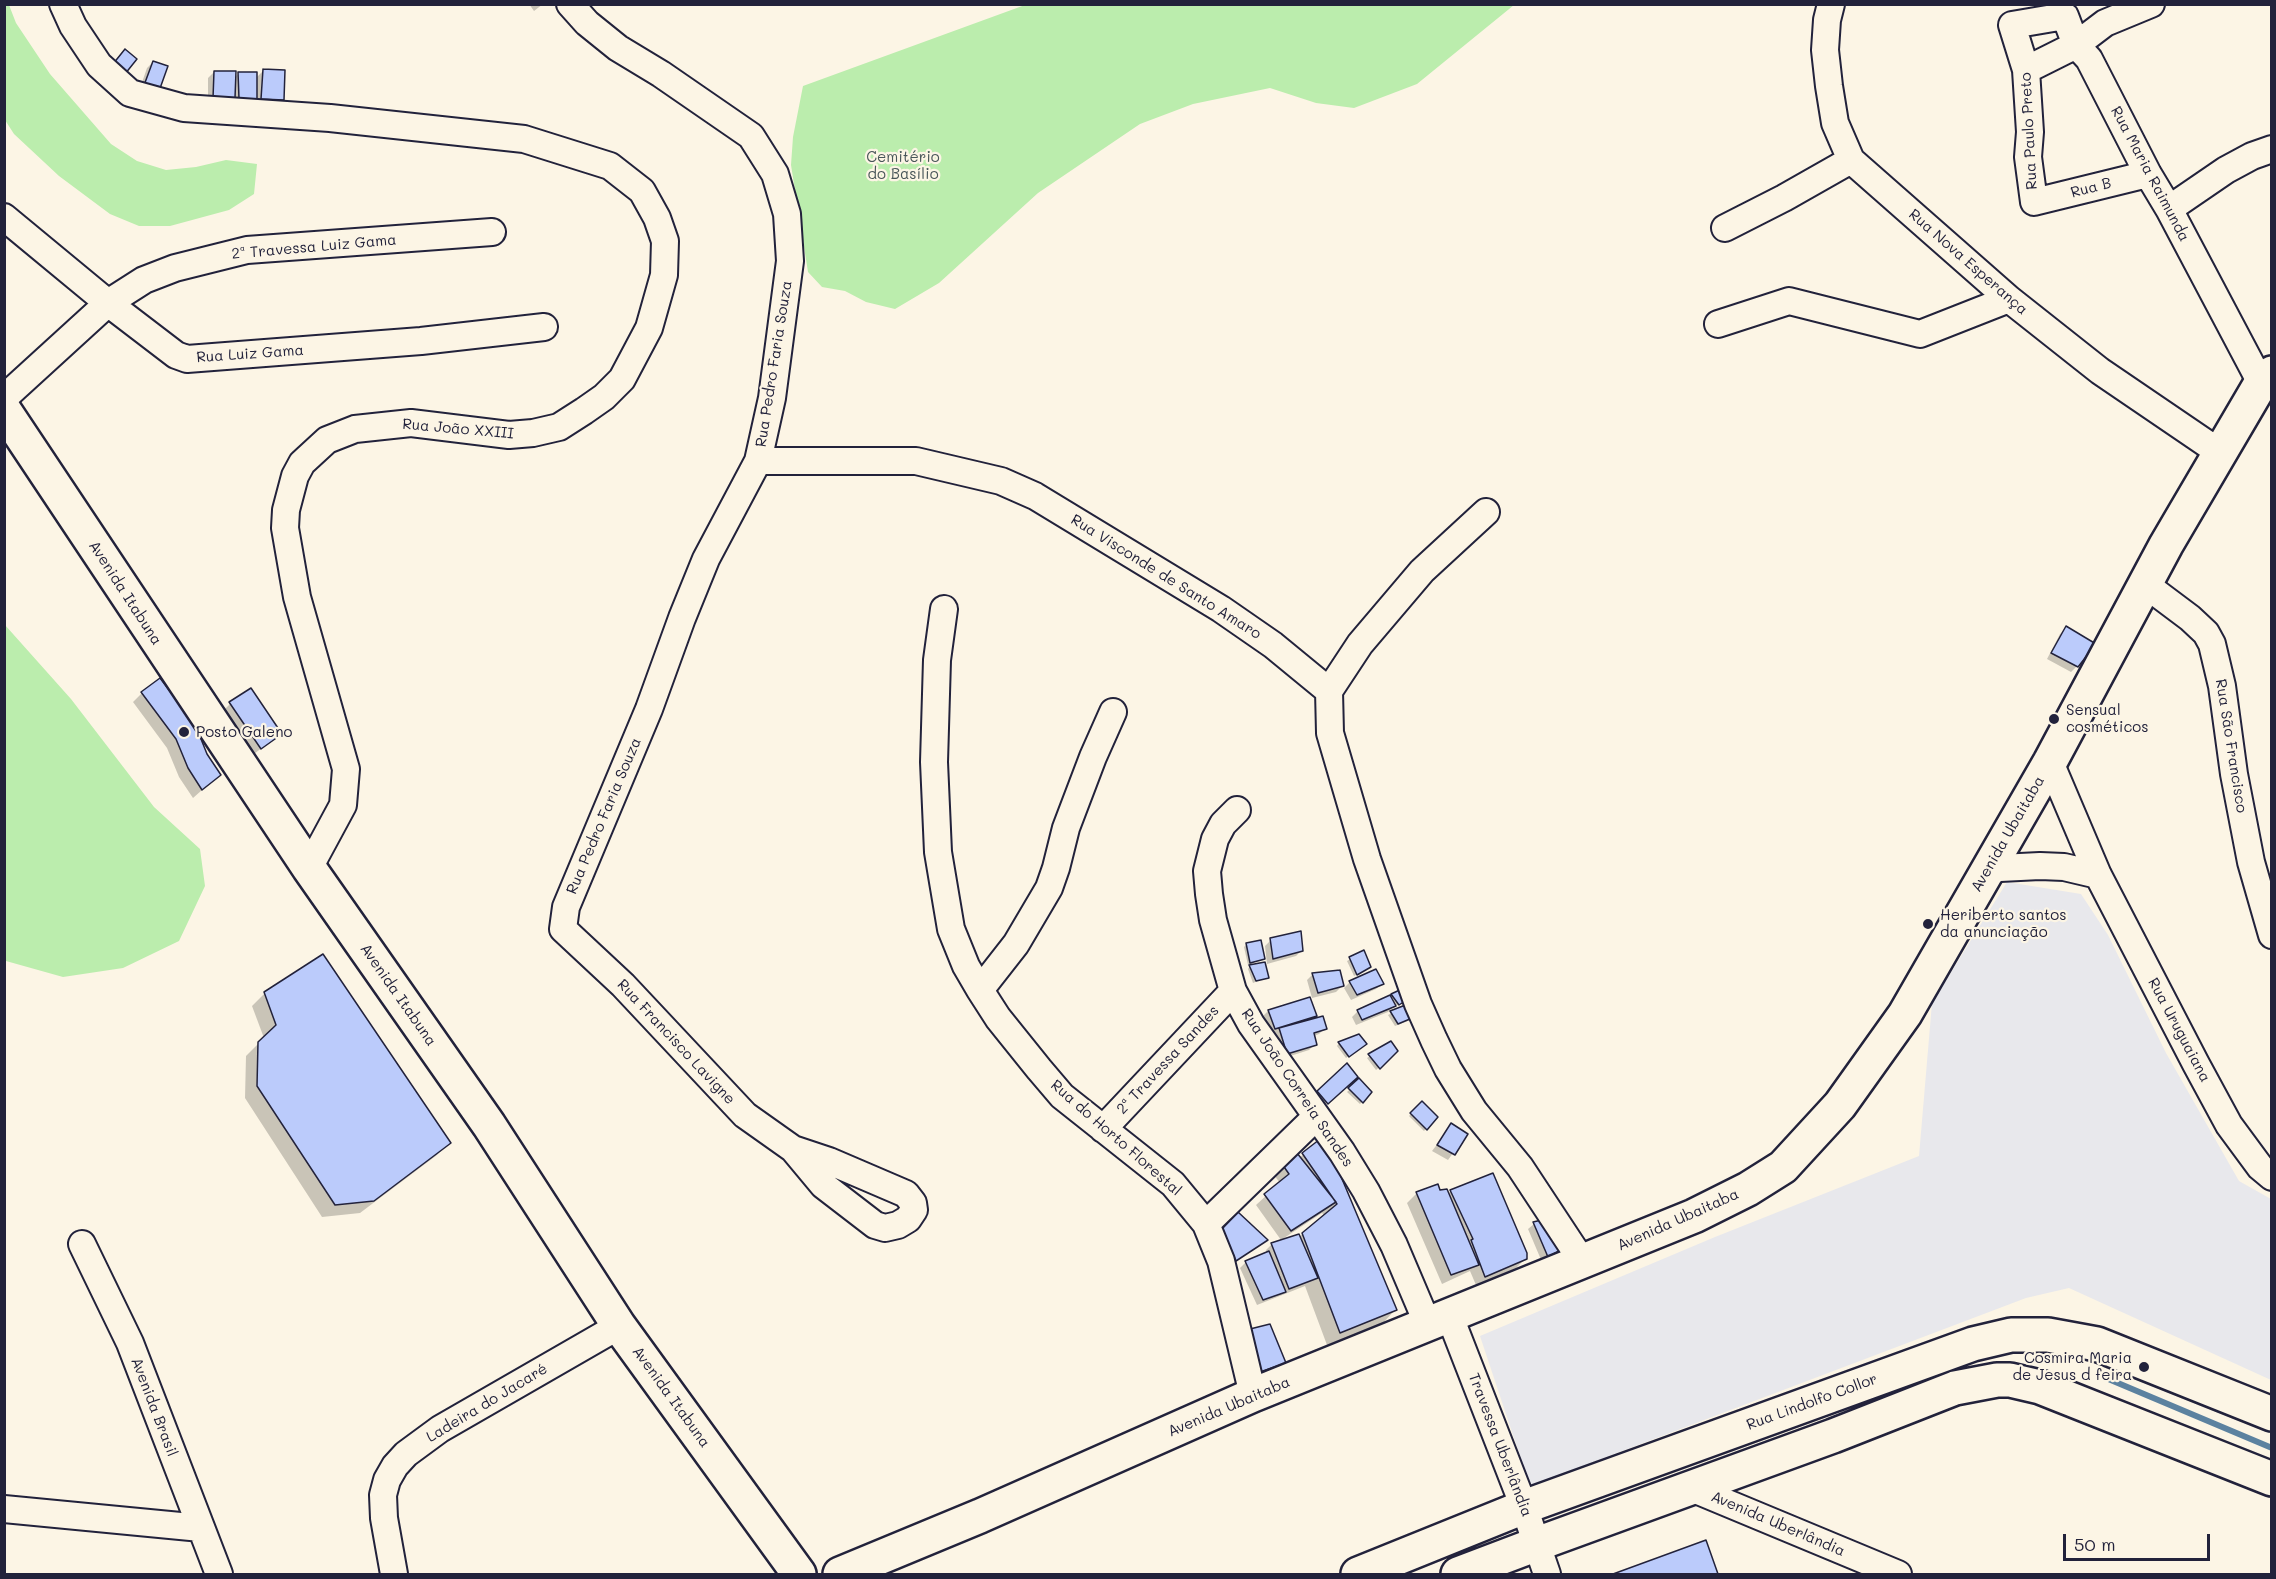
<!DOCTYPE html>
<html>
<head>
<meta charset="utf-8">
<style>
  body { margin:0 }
  #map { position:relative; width:2276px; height:1579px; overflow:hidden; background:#fcf5e5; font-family:Mali,sans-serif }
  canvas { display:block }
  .frame { position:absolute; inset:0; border:6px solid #22223b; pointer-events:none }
  .scale { position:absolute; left:2063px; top:1534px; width:147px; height:27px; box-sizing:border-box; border:3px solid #22223b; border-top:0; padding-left:8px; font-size:18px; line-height:21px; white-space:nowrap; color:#22223b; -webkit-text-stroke:4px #fcf5e5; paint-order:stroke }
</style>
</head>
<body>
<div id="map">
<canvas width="2276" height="1579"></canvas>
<div class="frame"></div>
<div class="scale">50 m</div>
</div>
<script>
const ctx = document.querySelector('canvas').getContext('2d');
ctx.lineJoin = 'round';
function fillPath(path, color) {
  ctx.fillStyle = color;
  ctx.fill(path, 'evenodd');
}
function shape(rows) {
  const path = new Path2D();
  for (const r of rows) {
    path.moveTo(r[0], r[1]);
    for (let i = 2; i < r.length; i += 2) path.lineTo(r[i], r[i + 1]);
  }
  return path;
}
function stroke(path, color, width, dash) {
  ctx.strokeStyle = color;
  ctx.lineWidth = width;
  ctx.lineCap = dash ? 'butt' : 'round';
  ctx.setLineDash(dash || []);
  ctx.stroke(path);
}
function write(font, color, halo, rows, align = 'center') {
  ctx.font = font + ' Mali,sans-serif';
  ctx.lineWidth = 4.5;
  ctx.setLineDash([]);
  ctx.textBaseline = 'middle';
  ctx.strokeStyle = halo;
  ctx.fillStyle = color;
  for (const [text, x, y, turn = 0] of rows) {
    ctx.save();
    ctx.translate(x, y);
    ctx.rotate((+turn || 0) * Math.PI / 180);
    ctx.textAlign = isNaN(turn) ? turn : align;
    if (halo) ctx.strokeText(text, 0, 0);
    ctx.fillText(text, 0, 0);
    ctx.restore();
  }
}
fillPath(shape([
  [2007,882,2081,894,2108,935,2166,1053,2239,1181,2271,1199,2271,1380,2069,1288,2026,1298,1530,1486,1480,1336,1715,1237,1919,1156,1932,1003]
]), '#e8e8ec');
fillPath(shape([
  [9,5,16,23,50,74,111,144,137,161,166,170,196,167,226,160,257,164,254,194,229,210,170,226,139,226,110,214,59,176,14,134,5,120,4,5],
  [1025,5,1514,5,1417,84,1354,108,1316,103,1270,88,1193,104,1140,124,1038,193,939,283,895,309,866,302,845,291,822,287,808,272,791,165,793,137,803,86],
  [5,625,71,699,154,807,200,849,205,886,179,941,123,968,63,977,6,961,5,958]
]), '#bbedad');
fillPath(shape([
  [529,4,543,4,534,11],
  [153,62,157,93,138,94,147,68],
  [263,71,282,100,277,106,256,105,256,98,249,105,233,105,233,98,228,103,208,103,208,78,214,72,234,78,239,73,255,79],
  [2066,628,2077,666,2071,672,2047,659,2060,634],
  [142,693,206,754,219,775,193,798,179,777,167,748,133,702],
  [230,704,280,734,254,754,225,709],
  [1271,940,1302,950,1296,956,1267,964,1265,946],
  [1246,945,1263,958,1248,965,1244,947],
  [1364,952,1366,970,1354,976,1347,961],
  [1250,966,1267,977,1253,983,1248,969],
  [1375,971,1382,984,1376,989,1351,1000,1344,988,1350,982],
  [1313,974,1342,986,1336,992,1312,998,1307,980],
  [265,993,449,1142,437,1155,360,1213,322,1217,245,1098,246,1056,264,1038,252,1006],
  [1392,995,1404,1002,1396,1006,1395,1005,1388,1012,1356,1025,1352,1017,1358,1011],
  [1309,999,1316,1016,1310,1022,1325,1028,1319,1034,1314,1036,1315,1044,1309,1050,1281,1059,1273,1033,1269,1034,1262,1017,1268,1011],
  [1407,1006,1413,1019,1395,1026,1388,1015],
  [1339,1043,1362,1046,1346,1058,1337,1046],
  [1390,1043,1397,1051,1376,1070,1367,1058],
  [1347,1065,1350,1083,1321,1108,1312,1098],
  [1359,1080,1370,1092,1360,1104,1347,1092],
  [1422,1103,1436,1117,1424,1131,1409,1116],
  [1452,1125,1466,1135,1448,1160,1432,1151],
  [1323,1139,1395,1310,1383,1323,1327,1345,1305,1286,1257,1305,1240,1268,1246,1262,1267,1254,1266,1250,1272,1244,1298,1236,1299,1237,1325,1216,1322,1213,1281,1240,1256,1205,1280,1183,1274,1175,1283,1165,1299,1158],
  [1437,1186,1440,1192,1448,1194,1451,1191,1525,1259,1516,1268,1476,1285,1470,1271,1442,1284,1407,1203,1417,1193],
  [1238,1214,1266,1240,1230,1265,1217,1236],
  [1534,1224,1558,1251,1542,1262,1528,1229],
  [1241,1338,1284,1362,1278,1368,1254,1377],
  [1705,1542,1717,1574,1618,1574]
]), '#0003');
stroke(shape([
  [2106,1378,2272,1448]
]), '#5c82a0', 6);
const building = shape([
  [125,49,137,59,125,74,113,64,125,49],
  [153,61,168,66,158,94,143,88,153,61],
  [263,69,285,70,284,100,261,99,263,69],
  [214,71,236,71,235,98,213,98,214,71],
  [238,72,257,72,257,99,239,99,238,72],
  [2066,626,2096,644,2078,667,2051,653,2066,626],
  [160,678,195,724,207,754,221,775,202,790,188,768,176,739,141,692,160,678],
  [251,688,282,734,261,749,229,702,251,688],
  [1301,931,1303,951,1273,959,1270,938,1301,931],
  [1261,940,1265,959,1250,963,1246,943,1261,940],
  [1364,950,1371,967,1357,975,1349,957,1364,950],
  [323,954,451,1143,374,1201,335,1205,257,1086,258,1042,276,1025,264,992,323,954],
  [1265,962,1269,978,1256,981,1249,965,1265,962],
  [1376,969,1384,984,1357,995,1349,981,1376,969],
  [1340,970,1344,986,1318,993,1312,973,1340,970],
  [1404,988,1408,999,1399,1005,1391,994,1404,988],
  [1390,995,1396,1006,1362,1020,1357,1010,1390,995],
  [1310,997,1317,1016,1275,1029,1268,1010,1310,997],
  [1408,1004,1417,1016,1398,1024,1390,1011,1408,1004],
  [1323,1016,1327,1029,1314,1033,1317,1045,1287,1054,1279,1028,1323,1016],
  [1359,1034,1367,1044,1349,1057,1338,1042,1359,1034],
  [1391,1041,1398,1051,1380,1069,1368,1054,1391,1041],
  [1347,1063,1358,1077,1328,1104,1317,1091,1347,1063],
  [1359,1078,1372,1092,1363,1103,1348,1088,1359,1078],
  [1422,1101,1438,1117,1427,1130,1410,1113,1422,1101],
  [1451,1123,1468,1134,1455,1155,1437,1145,1451,1123],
  [1324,1136,1397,1310,1340,1333,1302,1233,1337,1204,1302,1153,1324,1136],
  [1297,1153,1336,1202,1291,1231,1264,1194,1289,1174,1282,1164,1297,1153],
  [1493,1173,1527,1253,1527,1259,1485,1277,1471,1240,1473,1239,1450,1190,1493,1173],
  [1438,1184,1440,1190,1447,1189,1479,1265,1451,1275,1416,1192,1438,1184],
  [1238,1212,1268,1240,1236,1261,1222,1229,1238,1212],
  [1546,1219,1559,1251,1548,1257,1533,1222,1546,1219],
  [1299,1234,1318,1278,1289,1289,1271,1243,1299,1234],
  [1269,1251,1286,1292,1263,1300,1245,1261,1269,1251],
  [1270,1324,1286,1363,1260,1372,1246,1330,1270,1324],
  [1706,1540,1718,1574,1613,1574,1706,1540]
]);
fillPath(building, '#bbcbfb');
stroke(building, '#22223b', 1.5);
const minor = shape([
  [63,4,73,26,99,65,130,93,184,108,330,118,524,139,610,166,642,191,657,218,665,241,664,275,649,328,622,379,604,397,584,411,559,427,533,433,509,435,411,423,355,429,327,440,302,463,295,476,286,510,285,528,297,597,346,769,343,805,309,868],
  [570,4,587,23,618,48,661,74,751,136,775,174,787,214,790,261,772,398,758,461,706,559,682,618,649,709,566,907,563,929,623,985,745,1115,793,1149,829,1161,906,1194,913,1203,914,1210,908,1219,898,1225,885,1228,875,1225,823,1185,793,1149],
  [1831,4,1827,20,1825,50,1829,86,1835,123,1851,160,2009,299,2100,371,2219,452],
  [2026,70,2076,45,2105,23,2151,4],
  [2148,174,2034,202,2028,157,2030,132,2026,70,2012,25,2065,16,2076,45,2089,59,2148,174,2169,209,2261,383],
  [2169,209,2226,170,2252,156,2272,149],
  [4,217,108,303,176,355,187,359,421,341,544,327],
  [1725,228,1784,198,1851,160],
  [1718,324,1789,301,1920,334,2009,299],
  [4,398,108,303,144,280,175,268,247,250,492,232],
  [758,461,916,461,1001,481,1035,496,1221,609,1273,645,1329,691,1330,733,1367,859,1418,1004,1434,1040,1448,1069,1474,1111,1520,1167,1582,1261],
  [2146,585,2190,618,2206,633,2212,644,2222,686,2234,774,2251,862,2272,935],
  [944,609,937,660,934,762,938,852,951,929,966,966,980,990,998,1018,1039,1069,1062,1096,1173,1184,1206,1224,1221,1261,1253,1395],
  [1329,691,1360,644,1422,571,1486,512],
  [2050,762,2098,875,2196,1064,2229,1125,2260,1167,2272,1177],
  [1237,810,1223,824,1215,839,1207,871,1209,894,1213,920,1233,991,1251,1024,1342,1152,1366,1191,1394,1245,1428,1325],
  [1985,872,2000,868,2040,866,2064,867,2098,875],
  [980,990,1016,944,1049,888,1056,868,1066,828,1093,757,1113,712],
  [1103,1129,1233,991],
  [1206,1224,1316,1117],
  [82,1244,130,1343,219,1574],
  [1450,1317,1524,1507,1547,1574],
  [1691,1488,1898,1574],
  [4,1509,201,1528],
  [394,1574,384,1518,383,1495,387,1480,395,1466,406,1454,440,1429,619,1326]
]);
const major = shape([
  [4,410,309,868,489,1125,619,1326,799,1574],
  [840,1574,980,1516,1253,1395,1694,1216,1748,1189,1783,1167,1840,1105,1905,1014,2050,762,2166,545,2261,383,2272,373],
  [1358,1574,1524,1507,1973,1344,2011,1335,2048,1335,2097,1344,2272,1414],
  [1458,1574,1537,1544,1833,1436,1955,1388,1997,1380,2010,1380,2040,1387,2272,1479]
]);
stroke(minor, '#22223b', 30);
stroke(major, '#22223b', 38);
stroke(minor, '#fcf5e5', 26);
stroke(major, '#fcf5e5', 33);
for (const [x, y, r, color] of [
  [2054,719,6,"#22223b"],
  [184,732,6,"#22223b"],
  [1928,924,6,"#22223b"],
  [2144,1367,6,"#22223b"]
]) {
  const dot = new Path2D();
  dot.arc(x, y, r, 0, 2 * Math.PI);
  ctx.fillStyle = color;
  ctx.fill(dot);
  stroke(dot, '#fcf5e5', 2);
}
write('15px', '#22223b', '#fcf5e5', [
  ["Rua Paulo Preto",2029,131,-93],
  ["Rua Maria Raimunda",2150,174,62],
  ["Rua B",2091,188,-15],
  ["2ª Travessa Luiz Gama",314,247,-5],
  ["Rua Nova Esperança",1968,262,41],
  ["Rua Luiz Gama",250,354,-4],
  ["Rua Pedro Faria Souza",774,364,-81],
  ["Rua João XXIII",458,429,5],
  ["Rua Visconde de Santo Amaro",1166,577,32],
  ["Avenida Itabuna",125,593,57],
  ["Rua São Francisco",2231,746,81],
  ["Rua Pedro Faria Souza",604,816,-67],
  ["Avenida Ubaitaba",2008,834,-60],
  ["Avenida Itabuna",398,995,55],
  ["Rua Uruguaiana",2179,1030,62],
  ["Rua Francisco Lavigne",676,1042,47],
  ["2ª Travessa Sandes",1168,1060,-47],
  ["Rua João Correia Sandes",1297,1088,56],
  ["Rua do Horto Florestal",1116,1138,41],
  ["Avenida Ubaitaba",1678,1220,-24],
  ["Avenida Itabuna",671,1397,54],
  ["Rua Lindolfo Collor",1812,1402,-20],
  ["Ladeira do Jacaré",487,1403,-31],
  ["Avenida Brasil",154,1407,69],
  ["Avenida Ubaitaba",1229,1407,-23],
  ["Travessa Uberlândia",1500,1445,69],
  ["Avenida Uberlândia",1778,1524,23]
]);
write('15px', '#485558', '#fcf5e5', [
  ["Cemitério",903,157],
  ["do Basílio",903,174]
]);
write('15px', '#22223b', '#fcf5e5', [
  ["Sensual",2066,710],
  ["cosméticos",2066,727],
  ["Posto Galeno",196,732],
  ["Heriberto santos",1940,915],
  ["da anunciação",1940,932],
  ["Cosmira Maria",2132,1358,"right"],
  ["de Jesus d feira",2132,1375,"right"]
], 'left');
</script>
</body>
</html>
